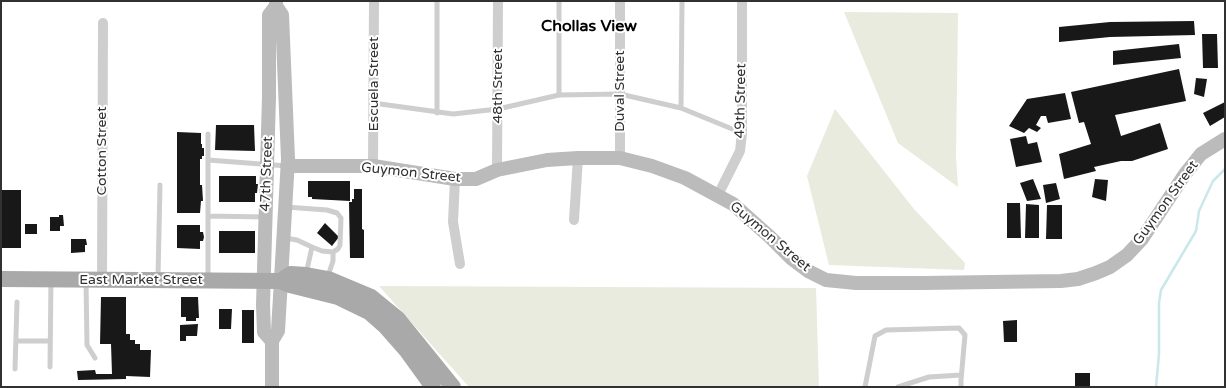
<!DOCTYPE html>
<html>
<head>
<meta charset="utf-8">
<style>
  body { margin:0 }
  #map { position:relative; width:1226px; height:388px; overflow:hidden; background:#fff; font-family:"Varela Round",sans-serif }
  canvas { display:block }
  .frame { position:absolute; inset:0; border:2px solid #313131; pointer-events:none }
</style>
</head>
<body>
<div id="map">
<canvas width="1226" height="388"></canvas>
<div class="frame"></div>
</div>
<script>
const ctx = document.querySelector('canvas').getContext('2d');
ctx.lineJoin = 'round';
function fillPath(path, color) {
  ctx.fillStyle = color;
  ctx.fill(path, 'evenodd');
}
function shape(rows) {
  const path = new Path2D();
  for (const r of rows) {
    path.moveTo(r[0], r[1]);
    for (let i = 2; i < r.length; i += 2) path.lineTo(r[i], r[i + 1]);
  }
  return path;
}
function stroke(path, color, width, dash) {
  ctx.strokeStyle = color;
  ctx.lineWidth = width;
  ctx.lineCap = dash ? 'butt' : 'round';
  ctx.setLineDash(dash || []);
  ctx.stroke(path);
}
function write(font, color, halo, rows, align = 'center') {
  ctx.font = font + ' "Varela Round",sans-serif';
  ctx.lineWidth = 4;
  ctx.setLineDash([]);
  ctx.textBaseline = 'middle';
  ctx.strokeStyle = halo;
  ctx.fillStyle = color;
  for (const [text, x, y, turn = 0] of rows) {
    ctx.save();
    ctx.translate(x, y);
    ctx.rotate((+turn || 0) * Math.PI / 180);
    ctx.textAlign = isNaN(turn) ? turn : align;
    if (halo) ctx.strokeText(text, 0, 0);
    ctx.fillText(text, 0, 0);
    ctx.restore();
  }
}
fillPath(shape([
  [844,12,958,13,956,156,958,187,898,143],
  [835,109,914,209,965,263,964,270,829,265,807,176],
  [379,286,816,288,819,387,469,387]
]), '#e8ebdd');
stroke(shape([
  [1156,387,1159,354,1159,303,1161,290,1196,231,1199,211,1213,181,1225,169]
]), '#cae8eb', 2.5);
fillPath(shape([
  [1194,21,1195,35,1110,37,1059,42,1059,27,1110,22],
  [1202,34,1217,34,1218,68,1203,68],
  [1179,44,1181,58,1113,65,1113,51],
  [1179,69,1186,101,1115,115,1121,136,1160,123,1168,149,1132,161,1121,161,1094,167,1096,171,1064,179,1059,154,1091,144,1084,122,1079,123,1071,92],
  [1196,78,1207,79,1204,97,1194,94],
  [1065,93,1071,119,1048,123,1046,116,1041,116,1036,125,1041,128,1037,132,1029,128,1024,133,1009,126,1027,99],
  [1225,102,1225,117,1210,126,1203,113],
  [216,125,254,125,255,151,215,150],
  [177,132,201,133,201,144,202,144,202,148,204,148,204,156,202,156,202,159,200,159,200,185,202,185,203,201,201,201,200,213,177,213],
  [1026,136,1028,144,1037,142,1042,162,1016,167,1010,139],
  [219,176,256,176,256,184,258,184,257,193,255,193,255,202,219,202],
  [1033,179,1041,199,1027,201,1020,183],
  [1095,179,1108,180,1106,201,1092,197],
  [308,181,350,181,350,201,312,199,312,197,308,197],
  [1056,183,1060,199,1046,203,1043,185],
  [354,189,362,189,362,229,364,230,364,258,350,258,349,202,352,202,352,199,354,199],
  [1,190,21,190,21,248,1,248],
  [1007,203,1020,203,1021,238,1007,238],
  [1026,204,1039,205,1039,238,1025,238],
  [1047,205,1062,205,1062,239,1046,239],
  [59,215,63,215,64,226,60,226,60,231,50,231,50,217,59,217],
  [325,223,339,237,332,246,317,233],
  [25,224,37,224,37,234,25,234],
  [177,225,200,225,200,232,203,232,204,237,203,241,200,241,200,249,177,248],
  [219,231,255,231,255,253,219,253],
  [71,239,86,239,87,245,85,245,85,252,71,253],
  [101,297,126,297,126,334,130,334,130,340,135,340,135,344,140,344,140,350,151,350,150,377,126,376,126,379,78,380,77,371,95,370,96,374,112,374,111,344,100,344],
  [181,297,198,297,199,318,196,318,196,321,186,321,186,317,181,317],
  [219,309,232,309,231,329,219,329],
  [242,310,254,310,254,343,242,343],
  [1017,320,1017,342,1004,342,1003,321],
  [198,324,197,336,186,336,186,341,180,341,180,325],
  [1075,373,1090,373,1090,387,1075,387]
]), '#181818');
stroke(shape([
  [559,95,559,1],
  [373,103,453,114,498,109,559,95,620,94,681,108,742,133],
  [681,108,682,1],
  [437,113,437,1],
  [208,160,287,166],
  [208,216,265,217],
  [285,238,297,240,312,247,322,251,333,252,338,249,340,245,341,218,337,213,327,210,286,207],
  [306,274,312,247],
  [328,276,333,261,333,252],
  [158,277,160,185],
  [208,279,208,134],
  [86,281,87,345,95,358],
  [16,341,50,341],
  [50,367,51,280],
  [15,369,17,302],
  [865,387,875,336,886,330,959,328,965,335,961,380,961,387],
  [898,387,929,377,961,375]
]), '#cecece', 5);
stroke(shape([
  [620,158,620,1],
  [373,166,374,1],
  [497,170,498,1],
  [455,179,453,222,460,264],
  [718,195,740,151,742,133,742,1],
  [574,220,578,158],
  [102,280,103,23]
]), '#cecece', 10);
stroke(shape([
  [287,166,373,166,455,179,476,179,497,170,547,160,578,158,620,158,652,166,685,178,733,204,770,237,792,259,808,271,826,280,856,283,924,283,1061,281,1078,279,1096,273,1110,267,1127,255,1142,239,1185,174,1201,154,1225,139],
  [272,341,264,332,263,305,269,97,269,15,276,6],
  [272,387,272,341,278,331,288,159,282,15,276,6,276,1]
]), '#bbb', 14);
stroke(shape([
  [1,279,280,281,290,285,338,297,369,312,385,326,407,351,433,387],
  [280,281,291,274,306,275,328,279,371,297,398,319,453,387]
]), '#a9a9a9', 16);
write('14px', '#313131', '#fff', [
  ["Escuela Street",374,84,-90],
  ["48th Street",498,86,-90],
  ["Duval Street",620,91,-90],
  ["49th Street",741,101,-89],
  ["Cotton Street",102,151,-90],
  ["Guymon Street",411,173,6],
  ["47th Street",267,174,-88],
  ["Guymon Street",1166,203,-54],
  ["Guymon Street",770,237,40],
  ["East Market Street",141,280]
]);
write('bold 16px', '#000', '#fff', [
  ["Chollas View",589,27]
]);
</script>
</body>
</html>
